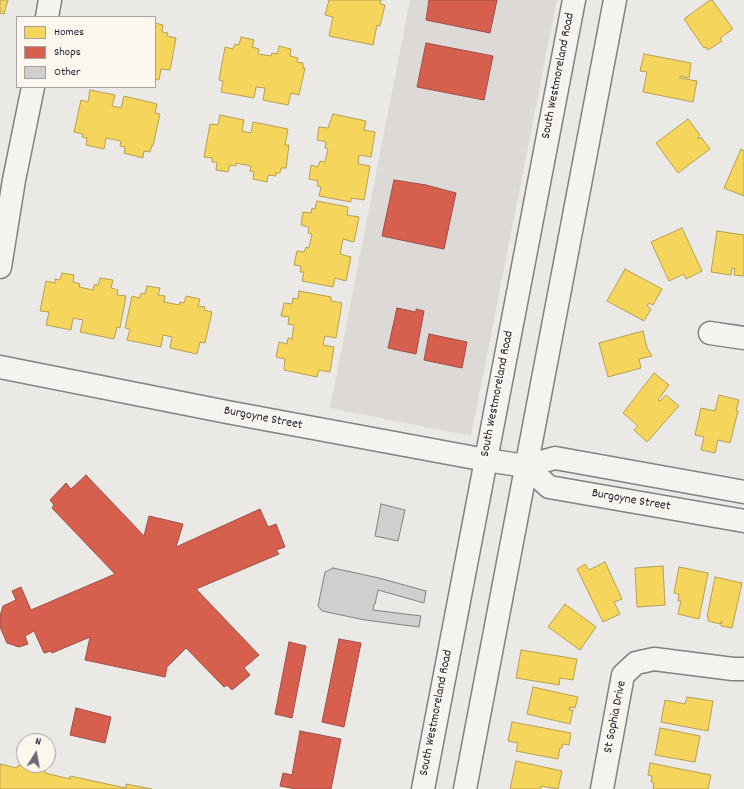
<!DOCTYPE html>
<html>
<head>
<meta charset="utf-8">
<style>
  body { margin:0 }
  #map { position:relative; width:744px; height:789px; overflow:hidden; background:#ebe9e5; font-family:Dekko,sans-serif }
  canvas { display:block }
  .legend { position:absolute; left:16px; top:16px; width:140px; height:72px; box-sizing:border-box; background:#fbf7ec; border:1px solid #a4a2a5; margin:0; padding:5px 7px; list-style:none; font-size:12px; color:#22223b }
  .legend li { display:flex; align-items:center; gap:8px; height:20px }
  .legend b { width:20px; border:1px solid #a4a2a5 }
  .north { position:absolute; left:16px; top:733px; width:40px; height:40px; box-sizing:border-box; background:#fbf7ec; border:1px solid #a4a2a5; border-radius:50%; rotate:11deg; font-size:11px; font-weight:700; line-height:16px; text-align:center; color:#22223b }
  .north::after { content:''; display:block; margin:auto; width:14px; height:18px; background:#686876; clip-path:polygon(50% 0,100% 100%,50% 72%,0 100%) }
</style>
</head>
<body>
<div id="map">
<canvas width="744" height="789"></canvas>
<ul class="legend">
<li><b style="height:11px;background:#f6d55c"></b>Homes</li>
<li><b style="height:11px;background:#d6604d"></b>Shops</li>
<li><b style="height:11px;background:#d1cfcd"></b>Other</li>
</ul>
<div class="north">N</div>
</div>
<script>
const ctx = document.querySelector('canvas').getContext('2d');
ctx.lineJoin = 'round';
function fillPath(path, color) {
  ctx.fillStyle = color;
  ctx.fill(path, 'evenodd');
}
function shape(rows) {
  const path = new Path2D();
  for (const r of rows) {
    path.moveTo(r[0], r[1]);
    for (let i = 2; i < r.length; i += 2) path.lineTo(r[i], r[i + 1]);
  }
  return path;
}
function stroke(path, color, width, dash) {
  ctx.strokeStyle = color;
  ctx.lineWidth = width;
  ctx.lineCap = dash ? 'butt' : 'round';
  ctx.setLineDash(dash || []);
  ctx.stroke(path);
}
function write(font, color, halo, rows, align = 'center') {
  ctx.font = font + ' Dekko,sans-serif';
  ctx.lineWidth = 4;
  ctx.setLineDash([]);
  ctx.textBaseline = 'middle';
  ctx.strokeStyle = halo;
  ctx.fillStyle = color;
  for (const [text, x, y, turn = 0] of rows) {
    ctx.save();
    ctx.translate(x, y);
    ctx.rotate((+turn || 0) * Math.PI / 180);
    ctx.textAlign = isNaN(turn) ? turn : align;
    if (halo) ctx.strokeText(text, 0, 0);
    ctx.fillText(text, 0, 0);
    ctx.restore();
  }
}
fillPath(shape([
  [410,0,557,0,471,436,330,408]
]), '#dcd9d6');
const homes = shape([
  [0,0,8,0,4,14,0,13,0,0],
  [329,0,381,0,380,4,385,5,380,26,377,25,373,45,329,36,333,17,325,15,329,0],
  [710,0,712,0,733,29,720,38,722,41,708,50,706,47,704,48,684,19,710,0],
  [155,23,163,25,162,32,168,33,167,36,176,38,170,70,161,69,159,80,155,79,155,23],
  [241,37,254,40,252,47,259,49,258,54,271,56,272,53,277,54,279,46,291,49,290,56,298,58,297,62,303,63,303,68,305,68,299,95,291,93,288,105,263,100,265,88,256,87,254,98,221,92,223,81,219,80,225,47,233,49,235,44,239,45,241,37],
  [644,54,691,63,689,78,680,76,680,78,697,81,693,102,643,92,647,72,640,71,644,54],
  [90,90,115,95,112,106,121,108,124,96,157,104,155,113,160,114,153,146,152,145,150,152,144,151,143,158,124,153,125,147,120,146,121,141,106,138,104,149,86,145,87,138,82,137,83,134,74,132,81,100,88,102,90,90],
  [333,114,366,121,364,130,375,132,371,157,359,155,358,164,370,166,364,200,351,198,351,202,319,196,321,187,317,186,318,181,309,179,311,165,318,167,320,161,325,162,328,149,325,148,326,142,317,140,319,127,328,128,333,114],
  [220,115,244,120,242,131,251,133,253,122,288,129,285,145,289,145,286,168,281,168,280,173,276,173,276,176,268,175,267,182,253,179,254,172,250,171,251,166,236,163,236,166,230,165,228,172,216,170,217,162,212,162,212,158,204,157,210,124,218,125,220,115],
  [688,119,700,135,698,137,699,139,701,137,710,149,678,173,656,143,688,119],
  [741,149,744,151,744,196,724,188,741,149],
  [317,201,348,207,347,215,359,217,354,242,343,239,340,254,351,257,346,281,335,278,333,287,302,281,304,272,300,272,301,266,294,265,297,251,304,252,306,247,309,248,312,234,308,233,309,227,301,225,303,212,311,213,312,208,315,209,317,201],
  [682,228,702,271,686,279,684,274,669,281,651,242,682,228],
  [717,231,744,235,744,276,734,275,735,269,732,268,731,275,711,272,717,231],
  [625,269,662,289,653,305,649,303,647,306,651,309,644,321,607,301,625,269],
  [62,273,74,275,73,282,80,284,79,287,93,290,94,285,98,285,100,278,113,280,111,288,118,290,117,295,126,296,120,328,117,327,114,339,80,332,83,320,73,318,71,330,46,325,49,312,40,311,46,281,55,283,55,279,60,280,62,273],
  [147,286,160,288,158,295,165,296,164,302,179,305,180,302,184,303,186,296,200,299,198,306,205,307,204,310,212,312,205,343,200,342,197,354,170,348,172,337,163,335,161,347,127,340,130,329,125,328,132,296,140,298,141,293,145,294,147,286],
  [299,291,331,297,331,301,342,303,336,338,325,336,323,345,334,347,330,372,319,370,317,377,284,370,285,359,276,357,279,342,287,344,288,338,292,339,294,325,288,324,289,317,281,316,284,303,292,304,293,298,298,299,299,291],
  [643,331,647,348,652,356,639,359,641,368,608,377,599,343,643,331],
  [654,373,669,385,658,400,660,401,666,395,679,406,647,442,634,430,638,426,623,413,654,373],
  [719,395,739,400,736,411,738,411,730,443,718,440,715,453,701,450,704,437,695,435,701,408,715,411,719,395],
  [605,562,622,599,614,602,620,614,603,622,577,569,585,564,589,570,605,562],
  [663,566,665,605,637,607,635,568,663,566],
  [679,567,708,573,699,619,678,614,681,601,678,601,679,594,674,593,679,567],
  [715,577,742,583,732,628,721,626,722,621,720,624,708,621,709,617,707,617,715,577],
  [565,604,596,627,580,650,548,627,565,604],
  [521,650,577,659,573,680,560,678,559,685,516,678,521,650],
  [533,687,578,697,575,708,570,707,569,710,573,710,570,724,527,714,533,687],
  [687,697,713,701,708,731,661,722,665,700,685,704,687,697],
  [512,722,571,733,569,745,563,744,562,748,560,748,558,759,516,751,518,743,508,741,512,722],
  [660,728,700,736,695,762,655,755,660,728],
  [516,761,562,771,558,789,541,786,541,789,510,789,516,761],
  [650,763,711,775,708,789,653,789,654,783,651,782,652,776,648,775,650,763],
  [0,764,17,768,18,765,45,770,45,773,70,779,70,776,126,788,126,784,152,789,0,789,0,764]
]);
fillPath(homes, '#f6d55c');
stroke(homes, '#b69f52', 1);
const shops = shape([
  [429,0,497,0,490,33,426,20,429,0],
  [426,43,493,56,484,100,417,87,426,43],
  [394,180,426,185,456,193,444,249,382,236,394,180],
  [397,308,416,312,416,309,424,311,416,354,388,348,397,308],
  [429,334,467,342,462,368,424,360,429,334],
  [86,475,144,536,149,516,183,524,176,547,260,509,268,527,276,524,285,547,276,550,279,554,196,589,259,655,244,668,250,675,232,690,227,685,224,687,186,648,167,667,165,677,85,660,90,637,52,653,51,651,44,653,34,631,25,636,28,644,19,647,7,643,0,627,0,616,3,606,16,600,12,591,21,587,31,610,115,574,52,508,54,505,50,500,66,483,71,489,86,475],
  [339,639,361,643,344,727,322,722,339,639],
  [289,642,306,646,292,718,275,714,289,642],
  [76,708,111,717,105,743,70,735,76,708],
  [300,731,341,739,331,789,296,789,280,786,283,773,292,775,300,731]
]);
fillPath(shops, '#d6604d');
stroke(shops, '#a04d48', 1);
const building = shape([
  [381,504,405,510,398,541,375,536,381,504],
  [333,568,379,578,426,591,424,603,378,590,375,604,374,604,373,610,421,616,419,627,365,620,322,611,318,606,325,572,333,568]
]);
fillPath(building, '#d1cfcd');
stroke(building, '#818083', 1);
const street = shape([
  [47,17,50,0],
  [0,267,14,180,33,87],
  [710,333,744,338],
  [0,367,227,412,486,460,526,466,555,458,744,492],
  [526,466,549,487,744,521],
  [602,789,623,675,636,663,654,659,733,669,744,669]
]);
const secondary = shape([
  [423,789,574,0],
  [465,789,615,0]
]);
stroke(street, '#818083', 25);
stroke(secondary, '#818083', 25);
stroke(street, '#f4f3ef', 22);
stroke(secondary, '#f4f3ef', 22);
write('13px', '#22223b', '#fbf7ec', [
  ["South Westmoreland Road",559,76,-79],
  ["South Westmoreland Road",498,394,-79],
  ["Burgoyne Street",263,419,11],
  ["Burgoyne Street",631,501,10],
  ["South Westmoreland Road",437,713,-79],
  ["St Sophia Drive",616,717,-79]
]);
</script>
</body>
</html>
